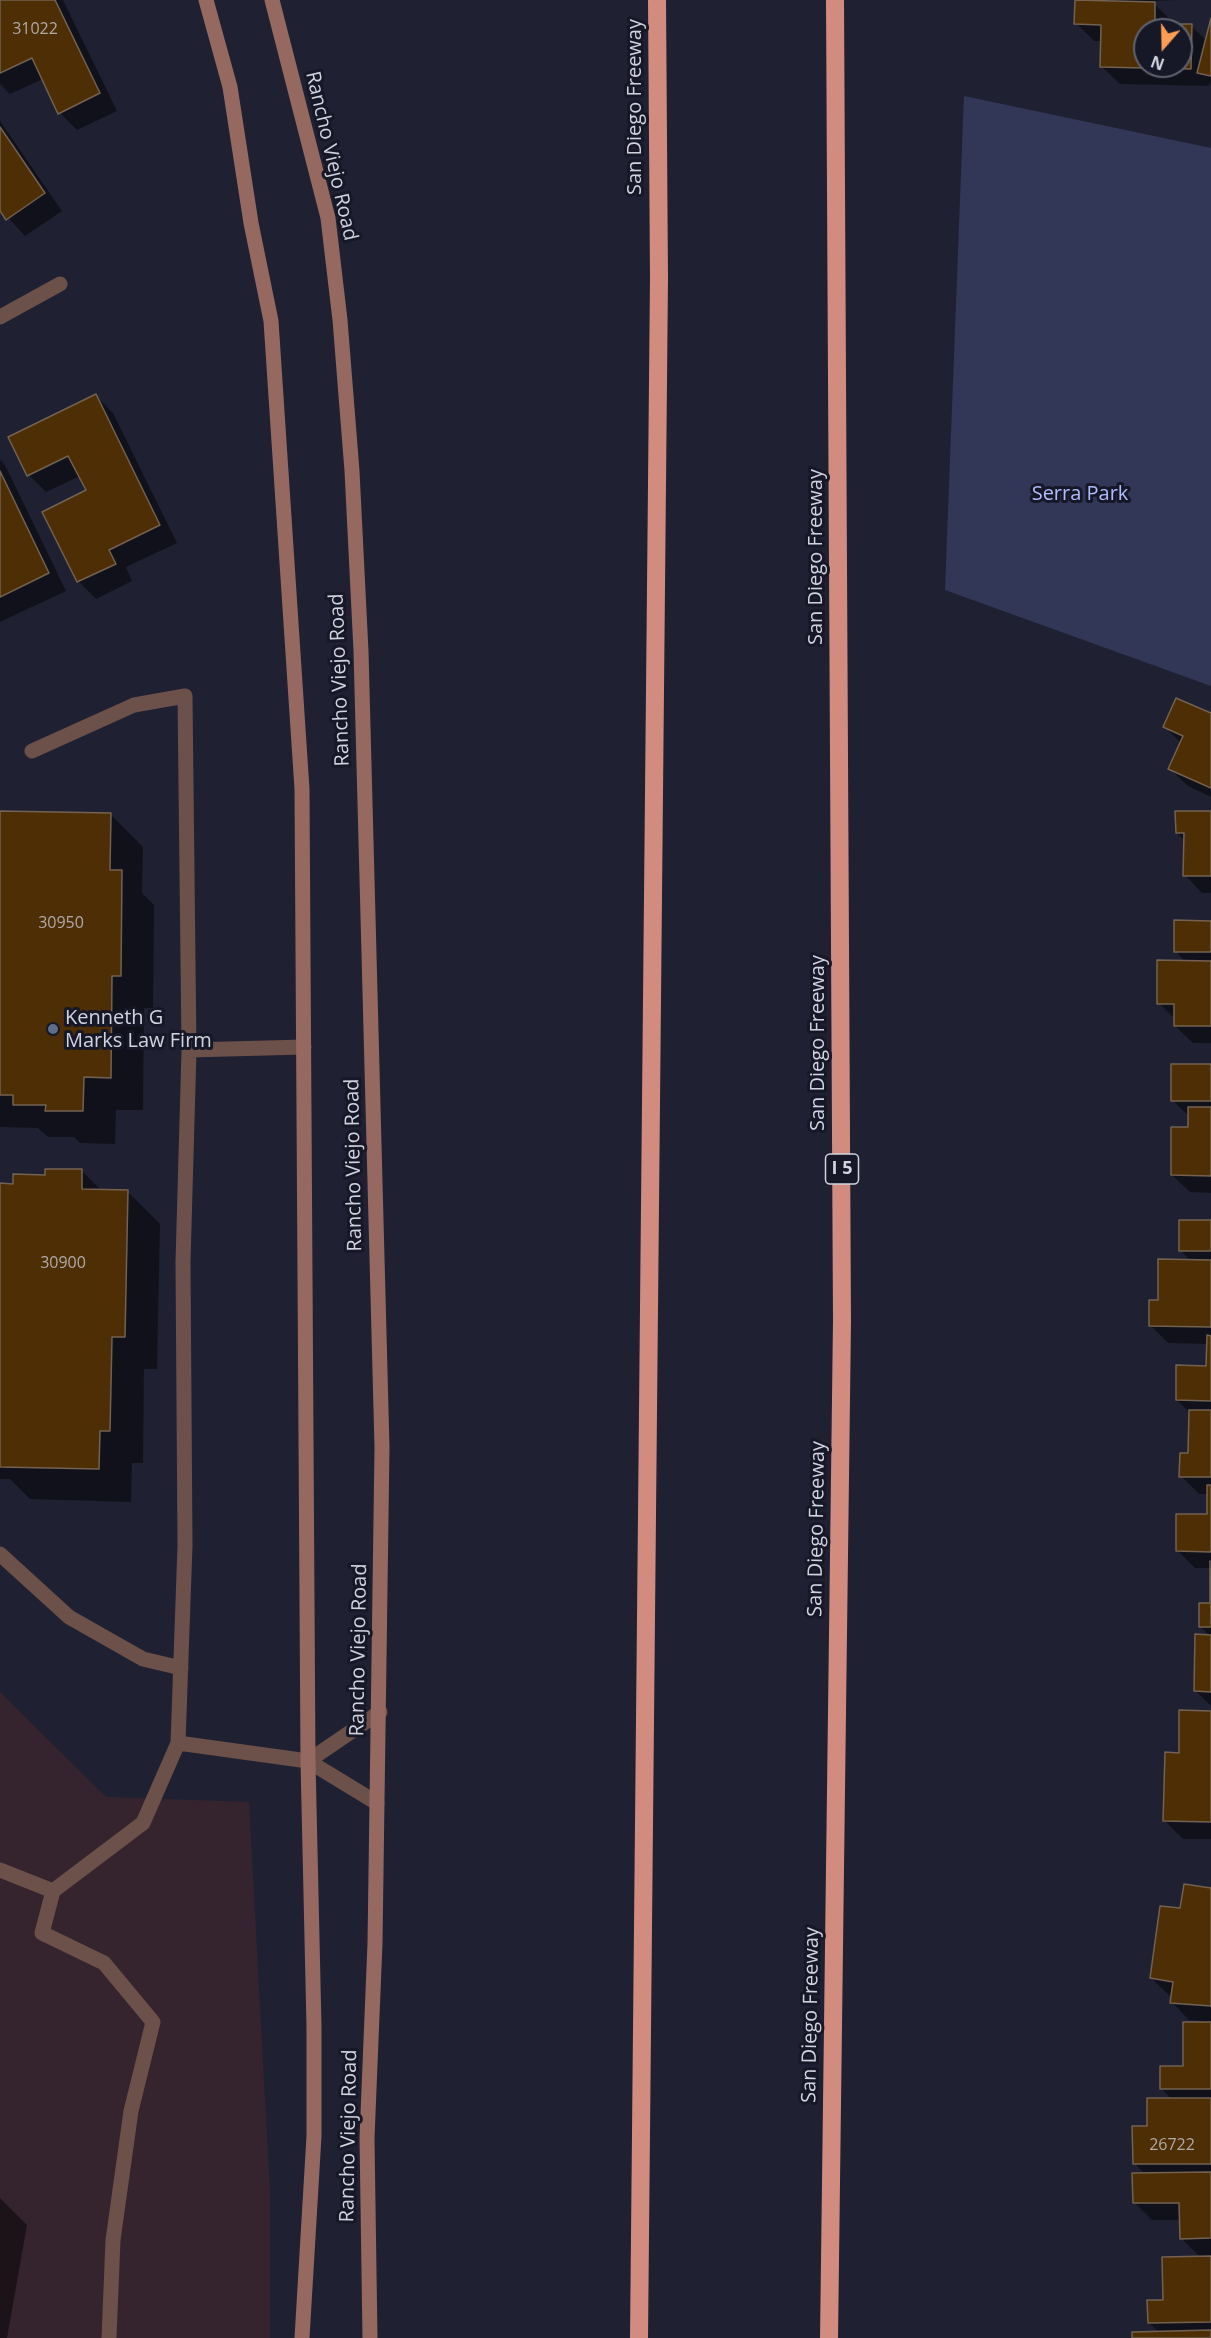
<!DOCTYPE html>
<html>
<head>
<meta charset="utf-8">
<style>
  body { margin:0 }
  #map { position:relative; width:1211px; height:2338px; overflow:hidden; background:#1f2132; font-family:"Open Sans",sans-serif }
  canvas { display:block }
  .north { position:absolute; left:1133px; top:18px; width:60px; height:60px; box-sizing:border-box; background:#161828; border:2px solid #616371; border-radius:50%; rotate:200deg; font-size:16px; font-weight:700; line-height:24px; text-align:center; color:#d1d3df }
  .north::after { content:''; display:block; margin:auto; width:21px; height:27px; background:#fd9d54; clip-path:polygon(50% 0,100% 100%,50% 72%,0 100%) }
</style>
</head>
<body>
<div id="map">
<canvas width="1211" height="2338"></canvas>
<div class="north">N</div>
</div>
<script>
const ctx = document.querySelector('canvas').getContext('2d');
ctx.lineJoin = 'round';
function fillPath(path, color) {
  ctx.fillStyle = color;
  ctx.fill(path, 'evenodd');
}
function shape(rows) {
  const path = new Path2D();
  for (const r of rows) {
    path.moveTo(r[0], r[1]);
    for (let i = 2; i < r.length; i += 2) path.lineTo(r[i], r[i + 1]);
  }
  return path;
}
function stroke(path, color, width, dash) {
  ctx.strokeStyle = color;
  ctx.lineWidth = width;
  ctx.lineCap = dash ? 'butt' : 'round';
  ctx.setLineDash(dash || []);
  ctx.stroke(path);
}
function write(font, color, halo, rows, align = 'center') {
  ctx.font = font + ' "Open Sans",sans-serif';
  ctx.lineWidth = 6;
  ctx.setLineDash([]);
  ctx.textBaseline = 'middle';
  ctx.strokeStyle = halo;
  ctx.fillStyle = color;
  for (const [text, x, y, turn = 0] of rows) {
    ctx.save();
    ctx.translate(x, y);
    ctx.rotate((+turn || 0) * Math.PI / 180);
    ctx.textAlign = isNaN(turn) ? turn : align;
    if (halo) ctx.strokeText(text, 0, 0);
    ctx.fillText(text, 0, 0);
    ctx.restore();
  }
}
fillPath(shape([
  [0,1692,106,1797,249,1802,270,2192,270,2338,0,2338]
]), '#35242e');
fillPath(shape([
  [964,96,1211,148,1211,686,945,590]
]), '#323757');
fillPath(shape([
  [0,0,63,0,117,111,77,130,60,113,43,79,10,94,0,84],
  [1103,0,1177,0,1151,1,1172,21,1172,26,1191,26,1207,41,1211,24,1211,85,1209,82,1209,86,1120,84,1102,67,1103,41,1094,41,1076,23,1106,2],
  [1145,30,1181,30,1181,66,1145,66],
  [0,121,62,211,25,236,0,209],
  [96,396,113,413,177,543,126,567,132,581,96,599,78,581,88,491,80,476,46,492,29,475],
  [0,460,5,465,66,591,0,622],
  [1211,715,1211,797,1188,786,1170,769,1181,743,1165,727],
  [0,812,110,814,143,847,142,893,154,905,153,1008,144,1008,143,1110,116,1110,115,1144,80,1143,74,1137,48,1137,38,1128,0,1127],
  [1211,813,1211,893,1202,893,1185,875,1185,841,1177,833],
  [1211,923,1211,1043,1193,1043,1175,1026,1175,1019,1159,1003,1186,962,1175,951],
  [1211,1066,1211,1193,1190,1192,1172,1175,1189,1129,1190,1117,1172,1100],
  [82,1171,102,1191,127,1191,160,1224,157,1369,144,1369,143,1463,132,1463,131,1502,30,1499,10,1479,0,1479,0,1185,14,1185],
  [1211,1222,1211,1568,1195,1568,1177,1550,1208,1515,1208,1494,1199,1494,1181,1476,1190,1455,1190,1413,1177,1400,1207,1367,1208,1344,1168,1343,1150,1325,1159,1302,1191,1261,1180,1250],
  [1201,1604,1211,1604,1211,1706,1196,1691,1210,1636,1200,1626],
  [1211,1713,1211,1839,1183,1839,1165,1821,1180,1755],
  [1211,1889,1211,2338,1134,2338,1160,2333,1149,2323,1201,2258,1181,2238,1181,2220,1152,2220,1135,2203,1146,2175,1134,2163,1149,2127,1172,2100,1161,2088,1184,2067,1203,2024,1203,2021,1189,2020,1172,2002,1173,1996,1169,1995,1151,1978,1182,1910],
  [0,2198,27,2225,7,2338,0,2338]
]), '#0007');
const building = shape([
  [0,0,55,0,100,93,58,114,32,58,0,73,0,0],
  [1075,0,1155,2,1155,24,1192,24,1191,69,1100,67,1101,25,1074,24,1075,0],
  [1145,30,1181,30,1181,66,1145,66,1145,30],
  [1211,18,1211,76,1197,73,1211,18],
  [0,127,45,193,6,220,0,211,0,127],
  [96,394,160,525,109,550,116,564,77,582,42,512,86,490,68,456,27,476,8,437,96,394],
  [0,471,49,573,0,597,0,471],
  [1176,698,1211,713,1211,788,1168,769,1183,736,1163,727,1176,698],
  [0,811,111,813,110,870,122,870,121,976,112,976,111,1078,84,1077,83,1111,45,1111,46,1105,13,1105,13,1095,0,1095,0,811],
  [1175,811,1211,811,1211,876,1183,876,1184,833,1176,833,1175,811],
  [1174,920,1211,921,1211,952,1174,952,1174,920],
  [1157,960,1211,961,1211,1026,1174,1026,1174,1004,1157,1004,1157,960],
  [1171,1064,1211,1064,1211,1101,1171,1101,1171,1064],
  [1188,1107,1211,1107,1211,1176,1171,1175,1171,1127,1188,1127,1188,1107],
  [45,1169,82,1169,82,1189,128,1190,125,1337,112,1337,110,1431,100,1431,99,1469,0,1467,0,1183,13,1184,13,1174,45,1175,45,1169],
  [1179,1220,1211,1220,1211,1251,1179,1251,1179,1220],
  [1158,1259,1211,1260,1211,1327,1149,1326,1149,1300,1158,1300,1158,1259],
  [1207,1335,1211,1336,1211,1401,1176,1400,1176,1365,1206,1366,1207,1335],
  [1189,1410,1211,1410,1211,1477,1179,1477,1180,1453,1188,1453,1189,1410],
  [1207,1485,1211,1485,1211,1552,1176,1551,1176,1514,1207,1514,1207,1485],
  [1210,1561,1211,1627,1199,1627,1199,1603,1210,1603,1210,1561],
  [1195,1634,1211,1635,1211,1692,1194,1691,1195,1634],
  [1179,1710,1211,1711,1211,1822,1163,1821,1165,1752,1179,1753,1179,1710],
  [1184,1884,1211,1888,1211,2006,1170,2003,1173,1982,1150,1978,1160,1906,1180,1908,1184,1884],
  [1183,2022,1211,2022,1211,2089,1160,2089,1160,2066,1183,2066,1183,2022],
  [1147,2098,1211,2098,1211,2164,1133,2164,1132,2126,1147,2126,1147,2098],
  [1211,2172,1211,2238,1180,2239,1179,2203,1133,2203,1132,2173,1211,2172],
  [1211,2256,1211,2322,1148,2323,1147,2300,1163,2300,1162,2257,1211,2256],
  [1211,2330,1211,2338,1132,2338,1132,2332,1211,2330]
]);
fillPath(building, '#4e2e05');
stroke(building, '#736252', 1.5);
stroke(shape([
  [32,751,134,705,185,696,189,1050],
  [0,1554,69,1617,143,1659,181,1668],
  [178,1743,185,1545,183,1262,189,1050,304,1047],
  [308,1761,380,1712],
  [0,1870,53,1891],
  [109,2338,113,2240,131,2111,153,2022,104,1963,42,1933,53,1891,143,1823,178,1743,308,1761,377,1803]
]), '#6c504a', 15);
stroke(shape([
  [0,317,60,284]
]), '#6c504a', 15);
stroke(shape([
  [206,0,230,87,251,223,271,321,302,789,308,1761,314,2027,314,2136,302,2338],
  [272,0,328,218,340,320,352,471,361,651,382,1447,375,1943,367,2138,370,2338]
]), '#956860', 15);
stroke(shape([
  [639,2338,659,278,657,0],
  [829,2338,842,1320,835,0]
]), '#d28c7f', 18);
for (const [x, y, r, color] of [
  [53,1029,6,"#5c6f8a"]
]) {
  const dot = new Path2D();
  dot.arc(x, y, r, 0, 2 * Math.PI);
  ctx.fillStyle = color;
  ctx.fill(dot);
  stroke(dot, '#161828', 2);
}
write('16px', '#b0aaa8', null, [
  ["31022",35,29],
  ["30950",61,923],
  ["30900",63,1263],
  ["26722",1172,2145]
]);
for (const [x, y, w] of [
  [842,1169,33]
]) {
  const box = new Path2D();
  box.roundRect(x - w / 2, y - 15, w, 30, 4.5);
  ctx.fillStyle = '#161828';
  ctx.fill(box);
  stroke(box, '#d1d3df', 1.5);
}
write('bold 18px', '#d1d3df', null, [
  ["I 5",842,1169]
]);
write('20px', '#d1d3df', '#161828', [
  ["San Diego Freeway",635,107,-90],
  ["Rancho Viejo Road",331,156,77],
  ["San Diego Freeway",816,557,-90],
  ["Rancho Viejo Road",340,680,-92],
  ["San Diego Freeway",818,1043,-90],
  ["Rancho Viejo Road",354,1165,-91],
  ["San Diego Freeway",817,1529,-89],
  ["Rancho Viejo Road",359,1650,-89],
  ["San Diego Freeway",811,2015,-89],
  ["Rancho Viejo Road",349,2136,-89]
]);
write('20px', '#b1bcfe', '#161828', [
  ["Serra Park",1080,494]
]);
write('20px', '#d1d3df', '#161828', [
  ["Kenneth G",65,1018],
  ["Marks Law Firm",65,1041]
], 'left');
</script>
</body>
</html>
